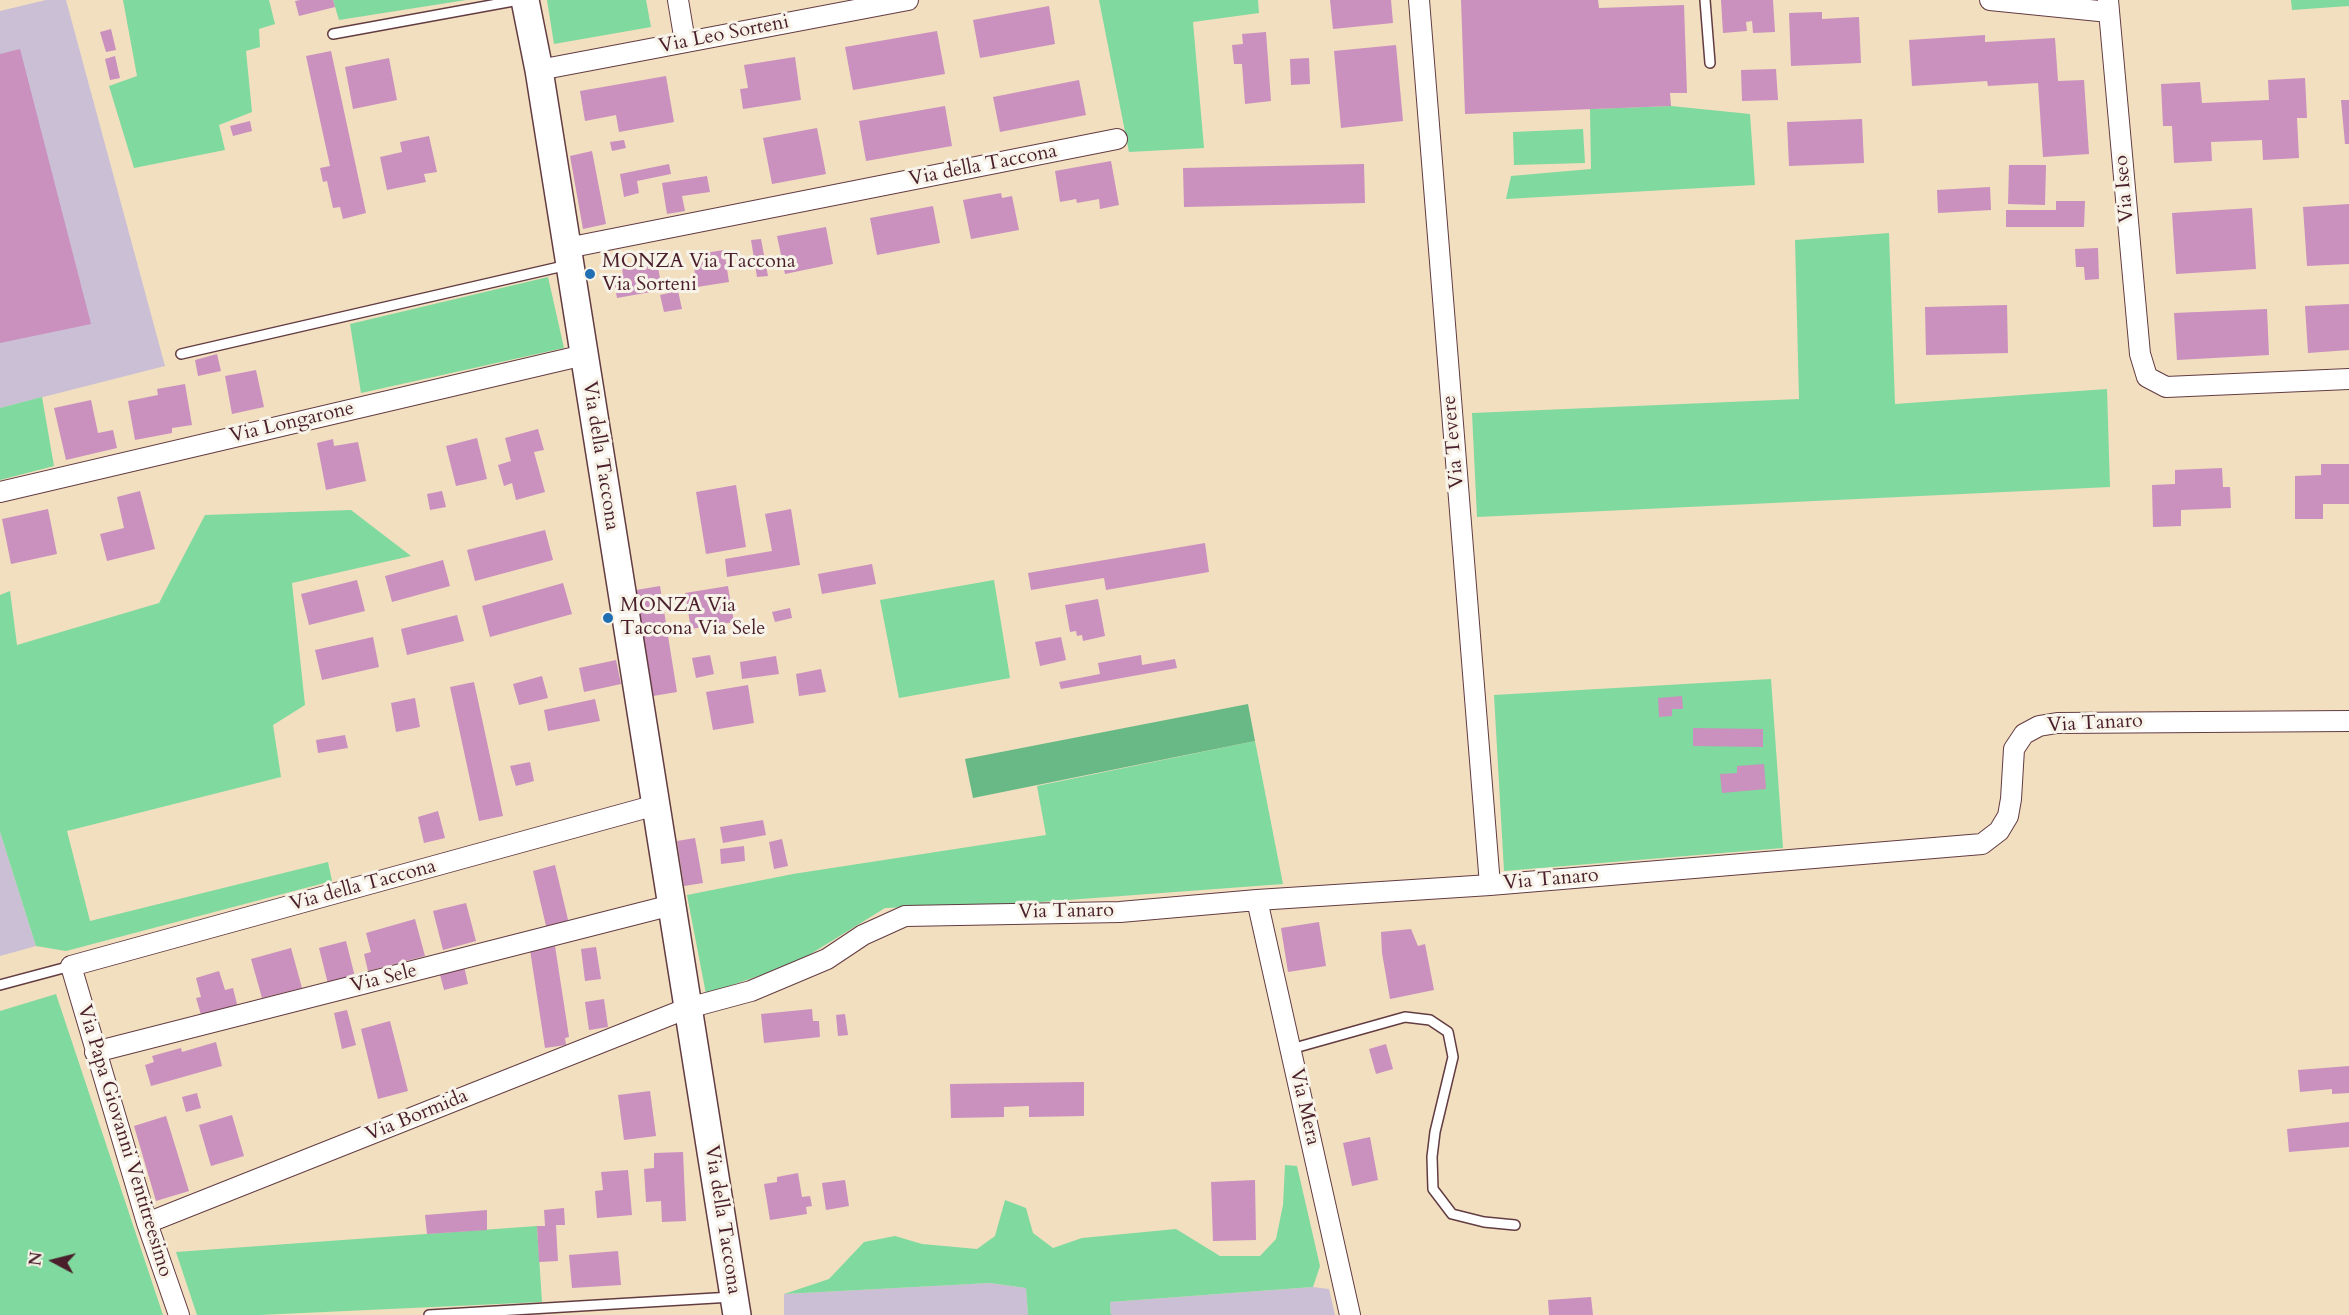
<!DOCTYPE html>
<style>
body{margin:0}
#map{position:relative;width:2349px;height:1315px;overflow:hidden;background:#f1dfc0;font-family:Cardo,serif}
canvas{display:block}
.north{position:absolute;left:24px;top:1231px;width:60px;height:60px;-webkit-text-stroke:4px #f7f3e8;paint-order:stroke;rotate:277deg;font-size:16px;font-weight:700;line-height:24px;text-align:center;color:#4a1f2b}
.north::after{content:'';display:block;margin:auto;width:21px;height:27px;background:#4a1f2b;clip-path:polygon(50% 0,100% 100%,50% 72%,0 100%)}
</style>
<div id="map">
<canvas width="2349" height="1315"></canvas>
<div class="north">N</div>
</div>
<script>
const ctx = document.querySelector('canvas').getContext('2d');
ctx.lineJoin = 'round';
function fillPath(path, color) { ctx.fillStyle = color; ctx.fill(path, 'evenodd'); }
const poly = rows => new Path2D(rows.map(r => 'M' + r).join(''));
function trace(path, color, width, dash) { ctx.strokeStyle = color; ctx.lineWidth = width; ctx.lineCap = dash ? 'butt' : 'round'; ctx.setLineDash(dash || []); ctx.stroke(path); }
function write(font, color, halo, rows, align = 'center') {
  ctx.font = font + ' Cardo,serif'; ctx.lineWidth = 6; ctx.setLineDash([]); ctx.textBaseline = 'middle'; ctx.strokeStyle = halo; ctx.fillStyle = color; for (const [text, x, y, turn = 0] of rows) {
    ctx.save(); ctx.translate(x, y); ctx.rotate((+turn || 0) * Math.PI / 180); ctx.textAlign = isNaN(turn) ? turn : align; if (halo) ctx.strokeText(text, 0, 0); ctx.fillText(text, 0, 0); ctx.restore();
  }
}
fillPath(poly([
 [46,0,66,0,165,366,0,408,0,11],
 [0,832,36,946,0,956],
 [990,1283,1026,1288,1028,1315,784,1315,784,1294],
 [1313,1287,1329,1289,1335,1315,1111,1315,1110,1302]
]), '#cbbfd5');
fillPath(poly([
 [123,0,269,0,275,24,259,29,260,47,246,51,252,112,219,125,225,150,134,168,109,86,137,76],
 [333,0,466,0,339,20],
 [547,0,646,0,651,27,554,44],
 [1099,0,1258,0,1259,13,1193,22,1204,148,1129,152],
 [2291,0,2349,0,2349,6,2292,10],
 [1671,106,1750,114,1755,185,1506,199,1511,176,1591,169,1590,109],
 [1583,129,1585,163,1514,165,1513,132],
 [1889,233,1895,404,2107,389,2110,487,1477,517,1472,413,1799,399,1795,240],
 [548,277,564,348,361,393,350,324],
 [42,397,54,466,0,480,0,408],
 [351,510,411,556,292,583,305,705,273,725,281,777,67,831,90,921,328,862,332,881,66,951,36,946,0,832,0,595,10,591,17,645,159,603,205,515],
 [994,580,1010,678,899,698,880,600],
 [1771,679,1783,848,1504,871,1494,695],
 [1255,741,1283,884,1027,903,885,908,796,963,706,994,687,895,793,874,1046,835,1037,786],
 [56,994,163,1315,0,1315,0,1011],
 [1285,1165,1297,1166,1320,1266,1313,1287,1110,1302,1111,1315,1028,1315,1026,1288,990,1283,784,1294,829,1279,864,1242,895,1236,922,1244,977,1249,995,1236,1005,1200,1026,1208,1033,1233,1053,1248,1082,1238,1176,1229,1220,1256,1260,1256,1276,1239,1283,1205],
 [537,1226,542,1302,259,1315,197,1315,176,1252]
]), '#80d99e');
fillPath(poly([
 [1248,704,1255,741,973,798,965,759]
]), '#68b985');
fillPath(poly([
 [300,0,333,0,335,7,299,16,295,1],
 [1330,0,1391,0,1393,23,1333,29],
 [1461,0,1598,0,1599,8,1684,5,1687,93,1670,93,1671,106,1465,114],
 [1721,0,1773,0,1775,32,1753,33,1752,21,1746,22,1747,31,1723,33],
 [1049,6,1055,44,980,58,973,20],
 [1822,12,1822,19,1859,17,1861,63,1791,66,1789,13],
 [111,29,116,50,106,52,100,32],
 [937,31,945,74,853,90,845,47],
 [1266,32,1271,101,1245,104,1242,64,1234,64,1232,45,1243,44,1242,34],
 [1985,35,1985,42,2055,38,2058,81,2084,80,2089,154,2043,157,2038,83,1988,86,1987,81,1912,86,1909,40],
 [1396,45,1403,121,1341,128,1334,51],
 [20,49,91,324,0,343,0,54],
 [331,51,366,213,343,219,340,207,333,208,327,181,323,182,320,168,330,166,306,56],
 [115,56,120,78,110,80,105,59],
 [795,57,801,100,743,109,740,89,748,88,744,65],
 [389,58,397,100,353,109,345,67],
 [1309,58,1310,84,1291,85,1290,59],
 [1776,69,1778,100,1742,101,1741,70],
 [666,76,674,122,619,132,616,115,585,121,580,91],
 [2305,78,2307,118,2297,118,2299,158,2263,160,2262,140,2211,142,2212,161,2174,163,2172,126,2163,126,2161,84,2200,82,2202,103,2269,100,2268,80],
 [1079,80,1086,115,1000,132,993,97],
 [2341,100,2349,100,2349,144,2345,144],
 [945,106,952,146,866,161,859,121],
 [1862,119,1864,163,1789,166,1787,122],
 [250,121,252,131,233,136,230,126],
 [817,128,826,174,772,184,763,138],
 [429,136,437,172,424,174,426,182,387,190,380,157,402,152,400,142],
 [624,140,626,148,612,151,610,142],
 [592,151,606,224,583,229,570,156],
 [1111,161,1119,205,1100,209,1099,199,1077,203,1076,199,1060,202,1055,171],
 [669,164,671,174,637,181,639,193,624,197,620,174],
 [1364,164,1365,203,1184,207,1183,168],
 [2009,165,2046,165,2045,205,2008,204],
 [707,176,710,192,682,196,685,211,667,214,662,183],
 [1990,187,1991,210,1938,213,1937,190],
 [1001,193,1002,198,1012,196,1019,230,971,239,963,200],
 [2056,201,2085,201,2084,227,2006,227,2006,210,2056,210],
 [2349,204,2349,264,2307,266,2303,207],
 [933,206,940,243,877,255,870,218],
 [2252,208,2256,269,2176,274,2172,213],
 [826,227,833,264,785,274,777,236],
 [761,239,768,276,757,277,751,240],
 [2098,248,2099,279,2085,280,2084,267,2076,267,2075,249],
 [724,250,729,282,697,287,692,255],
 [647,263,648,269,658,267,662,290,617,298,613,277,623,276,622,267],
 [678,291,682,309,664,312,660,295],
 [2349,304,2349,350,2308,353,2305,306],
 [2007,305,2008,353,1926,355,1925,307],
 [2267,309,2269,355,2177,360,2174,313],
 [217,354,221,371,198,376,195,360],
 [256,370,264,407,232,414,225,376],
 [185,384,192,425,172,428,172,433,135,440,128,401,158,395,157,389],
 [91,400,98,433,113,430,117,448,66,460,54,408],
 [538,429,544,450,534,452,545,492,516,500,512,483,504,486,498,465,511,461,505,438],
 [477,438,487,479,456,486,446,446],
 [333,439,334,446,358,442,366,481,326,490,317,443],
 [2321,464,2349,464,2349,504,2323,504,2323,519,2295,519,2295,476,2321,475],
 [2222,468,2223,487,2230,487,2231,508,2181,510,2181,526,2153,527,2152,485,2175,484,2175,470],
 [736,485,746,547,706,554,696,492],
 [140,491,155,549,107,561,100,534,124,528,117,497],
 [442,491,446,507,430,510,427,494],
 [48,509,57,554,11,564,2,519],
 [791,509,800,565,727,577,725,559,772,551,765,514],
 [545,530,553,560,475,581,467,550],
 [1205,543,1209,572,1106,590,1104,578,1031,590,1028,573],
 [443,560,450,586,392,602,385,576],
 [872,564,876,584,822,594,818,574],
 [357,580,365,611,309,625,301,594],
 [563,583,572,614,490,637,482,606],
 [660,586,677,692,653,696,636,590],
 [728,586,734,622,691,629,685,593],
 [1098,599,1105,636,1083,641,1082,635,1077,636,1076,631,1070,632,1065,605],
 [790,608,792,618,775,622,772,612],
 [457,615,464,641,407,655,401,629],
 [373,637,379,667,322,680,315,650],
 [1061,637,1066,660,1040,666,1035,642],
 [710,655,714,674,696,678,692,658],
 [1141,655,1142,665,1175,659,1177,668,1061,689,1059,682,1100,674,1098,663],
 [776,656,779,674,742,679,740,662],
 [616,660,621,684,584,692,579,668],
 [821,669,826,692,799,696,796,674],
 [542,676,548,698,519,705,513,684],
 [474,682,503,816,479,821,450,687],
 [748,685,754,723,713,730,706,692],
 [1682,696,1683,709,1672,709,1672,716,1659,717,1658,698],
 [415,698,420,727,396,732,391,703],
 [595,699,600,721,548,731,544,710],
 [1693,728,1763,729,1763,747,1693,746],
 [345,735,348,748,318,753,316,740],
 [530,762,534,781,516,786,510,766],
 [1764,764,1766,789,1722,793,1720,774,1737,773,1737,766],
 [438,811,445,838,424,843,418,817],
 [763,820,766,835,723,843,720,827],
 [695,838,703,883,684,886,677,841],
 [782,839,788,866,774,869,769,842],
 [744,846,745,861,721,864,720,849],
 [555,865,569,924,547,930,533,871],
 [466,903,476,941,443,950,433,911],
 [415,919,425,956,368,971,364,954,371,952,366,933],
 [1319,922,1326,966,1288,972,1281,928],
 [1411,929,1418,946,1425,944,1434,990,1390,999,1382,953,1381,932],
 [346,941,355,977,328,984,319,948],
 [555,946,569,1037,565,1038,566,1045,545,1048,530,950],
 [596,947,601,979,585,981,581,949],
 [291,948,302,988,262,998,251,959],
 [464,966,468,984,444,990,439,971],
 [219,971,225,990,233,988,238,1008,202,1018,196,998,201,997,196,978],
 [604,999,608,1027,589,1030,585,1002],
 [812,1009,813,1021,819,1021,820,1037,764,1043,761,1014],
 [347,1010,356,1045,342,1049,334,1013],
 [845,1014,848,1035,838,1036,836,1015],
 [390,1021,408,1091,378,1099,361,1029],
 [216,1042,222,1066,151,1086,145,1065,154,1062,152,1056,181,1048,182,1052],
 [1386,1044,1393,1069,1376,1074,1369,1049],
 [2349,1066,2349,1093,2332,1094,2332,1089,2300,1092,2298,1070],
 [1084,1082,1084,1116,1029,1117,1029,1106,1004,1107,1004,1117,951,1118,950,1084],
 [650,1091,656,1136,624,1140,618,1095],
 [197,1093,201,1108,186,1112,182,1097],
 [232,1115,244,1156,211,1166,199,1125],
 [166,1116,189,1191,156,1201,134,1126],
 [2349,1122,2349,1147,2289,1152,2287,1129],
 [1370,1137,1378,1180,1352,1186,1343,1143],
 [683,1152,686,1221,662,1222,661,1201,646,1202,644,1169,654,1168,654,1153],
 [628,1170,632,1215,597,1218,595,1191,603,1190,601,1172],
 [798,1173,802,1197,810,1196,812,1206,806,1207,807,1214,770,1220,764,1184,777,1182,777,1177],
 [845,1180,849,1206,826,1210,822,1183],
 [1255,1180,1256,1240,1213,1241,1211,1182],
 [564,1208,565,1225,556,1225,558,1261,539,1262,537,1226,545,1226,544,1210],
 [487,1210,487,1230,427,1234,425,1215],
 [618,1251,621,1285,572,1288,569,1255],
 [1591,1297,1593,1315,1549,1315,1548,1300]
]), '#ca90be');
const lane = poly([
 [1705,0,1710,63],
 [333,34,519,0],
 [181,354,568,265],
 [0,985,71,966],
 [1291,1049,1405,1017,1430,1020,1448,1032,1453,1057,1435,1132,1432,1157,1433,1189,1452,1214,1484,1222,1515,1225],
 [429,1315,732,1297]
]);
const street = poly([
 [678,0,685,42],
 [1419,0,1490,885],
 [1990,0,2109,12],
 [2108,0,2140,354,2147,377,2166,387,2349,379],
 [539,70,908,0],
 [567,248,1117,139],
 [0,492,584,355],
 [1257,900,1350,1315],
 [95,1052,672,905],
 [147,1223,688,1008,751,991,827,959,863,935,905,916,1120,912,1257,900,1490,885,1982,844,1999,831,2008,816,2011,799,2014,749,2024,734,2039,726,2057,723,2349,721],
 [179,1315,147,1223,71,966,656,805]
]);
const secondary = poly([
 [525,0,539,70,737,1315]
]);
trace(lane, '#633c41', 12);
trace(street, '#633c41', 22);
trace(secondary, '#633c41', 30);
trace(lane, '#fff', 9);
trace(street, '#fff', 20);
trace(secondary, '#fff', 27);
for (const [x, y, r, color] of [
 [590,274,6,"#1f6fb2"],
 [608,618,6,"#1f6fb2"]
]) { const dot = new Path2D(); dot.arc(x, y, r, 0, 2 * Math.PI); ctx.fillStyle = color; ctx.fill(dot); trace(dot, '#f7f3e8', 2); }
write('20px', '#4a1f2b', '#f7f3e8', [
 ["Via Leo Sorteni",724,35,-11],
 ["Via della Taccona",983,166,-11],
 ["Via Iseo",2125,189,-95],
 ["Via Longarone",292,423,-13],
 ["Via Tevere",1454,442,-95],
 ["Via della Taccona",600,456,81],
 ["Via Tanaro",2095,724,-3],
 ["Via Tanaro",1551,880,-5],
 ["Via della Taccona",363,886,-15],
 ["Via Tanaro",1066,912,-1],
 ["Via Sele",384,979,-14],
 ["Via Mera",1304,1107,77],
 ["Via Bormida",417,1116,-22],
 ["Via Papa Giovanni Ventitreesimo",124,1141,73],
 ["Via della Taccona",722,1220,81]
]);
write('20px', '#4a1f2b', '#f7f3e8', [
 ["MONZA Via Taccona",602,262],
 ["Via Sorteni",602,285],
 ["MONZA Via",620,606],
 ["Taccona Via Sele",620,629]
], 'left');
</script>
